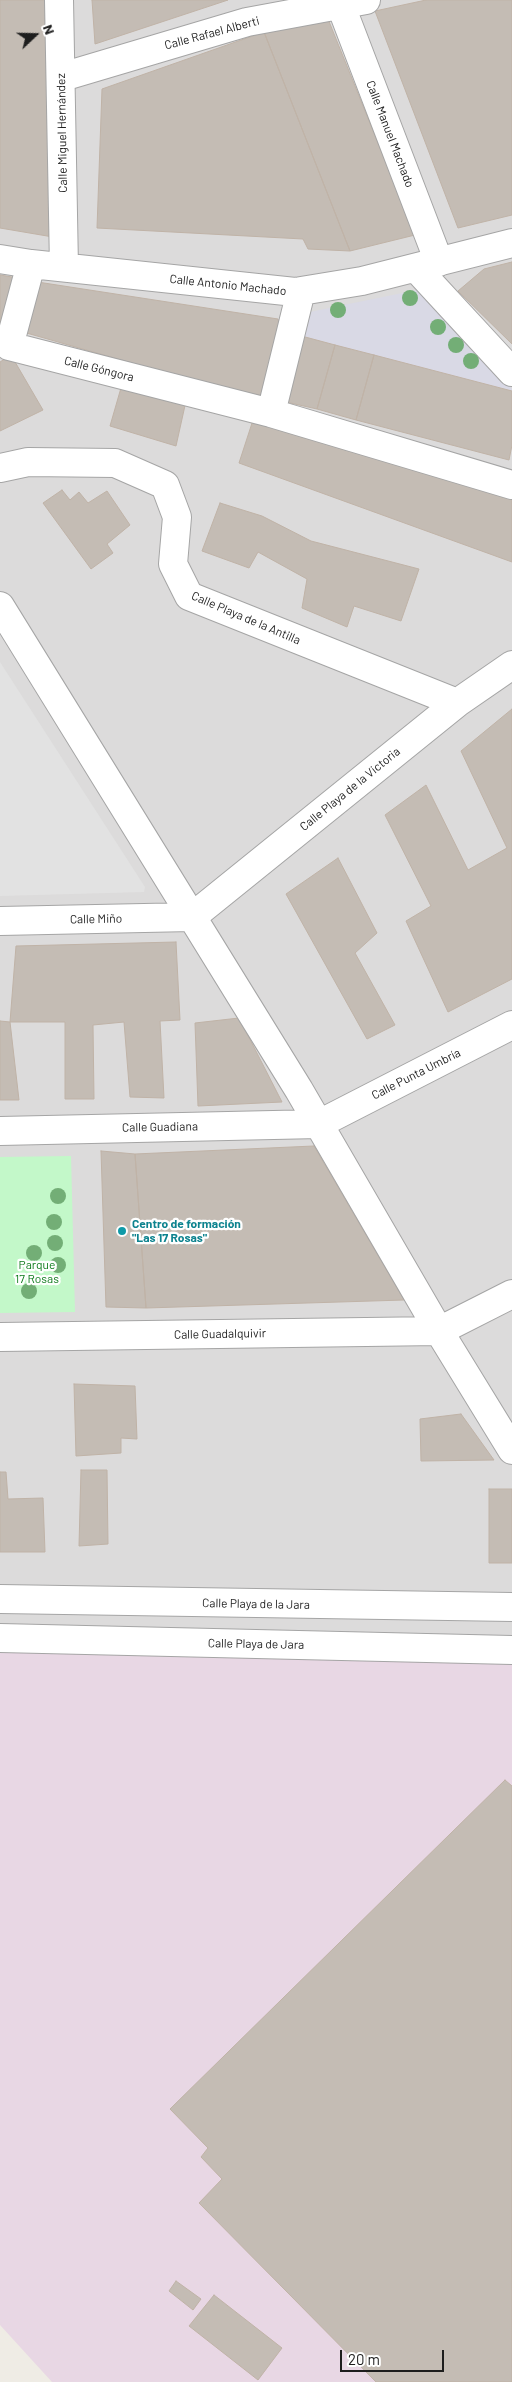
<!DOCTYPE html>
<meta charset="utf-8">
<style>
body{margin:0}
#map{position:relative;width:512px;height:2382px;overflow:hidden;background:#efece5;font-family:Barlow,sans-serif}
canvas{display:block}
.north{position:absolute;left:10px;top:10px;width:50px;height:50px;-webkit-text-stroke:4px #fff;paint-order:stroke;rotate:69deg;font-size:14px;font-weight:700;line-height:20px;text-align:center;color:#1e1e1e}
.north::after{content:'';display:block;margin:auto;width:18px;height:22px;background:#1e1e1e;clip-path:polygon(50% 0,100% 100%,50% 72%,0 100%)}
.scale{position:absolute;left:340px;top:2350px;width:104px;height:22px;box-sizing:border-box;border:2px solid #1e1e1e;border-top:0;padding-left:6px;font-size:15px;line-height:18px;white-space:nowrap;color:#1e1e1e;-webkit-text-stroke:4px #fff;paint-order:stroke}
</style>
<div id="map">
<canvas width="512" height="2382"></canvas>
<div class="north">N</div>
<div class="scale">20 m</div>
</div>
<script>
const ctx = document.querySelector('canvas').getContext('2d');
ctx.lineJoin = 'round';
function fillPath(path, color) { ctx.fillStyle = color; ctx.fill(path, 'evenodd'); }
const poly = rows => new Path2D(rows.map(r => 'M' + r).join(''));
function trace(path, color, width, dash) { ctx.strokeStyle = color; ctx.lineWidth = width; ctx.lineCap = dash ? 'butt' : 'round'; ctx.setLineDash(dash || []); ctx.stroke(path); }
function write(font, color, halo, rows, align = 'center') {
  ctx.font = font + ' Barlow,sans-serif'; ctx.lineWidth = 4.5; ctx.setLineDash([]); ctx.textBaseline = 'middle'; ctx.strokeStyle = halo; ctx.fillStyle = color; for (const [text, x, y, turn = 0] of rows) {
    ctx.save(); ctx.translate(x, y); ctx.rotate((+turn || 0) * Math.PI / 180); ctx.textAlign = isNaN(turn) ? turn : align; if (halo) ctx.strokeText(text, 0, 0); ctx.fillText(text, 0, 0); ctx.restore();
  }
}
fillPath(poly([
 [0,0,512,0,512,2103,0,1970]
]), '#dcdbdb');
fillPath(poly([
 [0,1651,512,1661,512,2382,52,2382,0,2325]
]), '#e8d7e4');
fillPath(poly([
 [71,1156,75,1312,0,1313,0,1157]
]), '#c3f8c9');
fillPath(poly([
 [0,662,145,887,144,892,0,896]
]), '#e2e2e2');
fillPath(poly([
 [422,289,512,389,512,391,294,334,295,315]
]), '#d9d9e5');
const building = poly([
 [0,0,49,0,53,237,0,228,0,0],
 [92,0,228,0,95,44,92,0],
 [426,0,512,0,512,215,458,228,375,11,426,0],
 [328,19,415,235,350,251,264,32,328,19],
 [264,32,350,251,308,249,303,239,97,228,102,89,264,32],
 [512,262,512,344,458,291,484,269,512,262],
 [0,275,24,279,0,339,0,275],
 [31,281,278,319,279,325,272,403,16,330,31,281],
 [294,334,335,345,317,409,277,400,294,334],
 [335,345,374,355,356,420,317,409,335,345],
 [11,355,43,410,0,431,0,362,11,355],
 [374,355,512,391,512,445,509,460,356,420,374,355],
 [123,381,186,401,176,446,110,426,123,381],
 [255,414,512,490,512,562,239,463,255,414],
 [62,490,70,500,79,492,88,503,107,491,130,525,107,544,113,553,91,569,43,503,62,490],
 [220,503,262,516,311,541,419,569,401,621,354,606,347,627,302,608,307,579,258,552,249,568,202,551,220,503],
 [512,709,512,979,448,1012,406,921,431,906,385,815,426,785,468,870,507,848,461,751,512,709],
 [338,858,377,933,355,953,395,1025,367,1039,286,894,338,858],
 [176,942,180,1020,160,1021,164,1098,130,1097,124,1022,93,1025,94,1099,65,1099,65,1022,10,1022,16,946,176,942],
 [239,1018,282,1102,198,1106,195,1023,239,1018],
 [0,1021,10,1022,19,1100,0,1100,0,1021],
 [314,1146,404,1300,146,1308,135,1154,314,1146],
 [101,1151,135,1154,146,1308,106,1307,101,1151],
 [74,1384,135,1386,137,1439,121,1438,121,1453,76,1456,74,1384],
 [461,1414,494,1460,421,1461,420,1419,461,1414],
 [81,1470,107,1470,108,1544,79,1546,81,1470],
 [0,1472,6,1472,8,1499,43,1498,45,1552,0,1552,0,1472],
 [489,1489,512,1489,512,1563,489,1563,489,1489],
 [505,1780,512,1786,512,2382,376,2382,199,2203,222,2179,201,2157,208,2148,170,2109,505,1780],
 [176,2281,201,2299,193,2310,169,2291,176,2281],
 [214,2295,282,2348,258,2380,189,2326,214,2295]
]);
fillPath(building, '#c4bcb4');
trace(building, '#c0b3a7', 1);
const minor = poly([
 [59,0,64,267],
 [341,6,439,262],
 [62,77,247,22,366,0],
 [0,259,31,264,295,292,362,281,512,243],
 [31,264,9,346,271,413,512,485],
 [416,268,512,372],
 [271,413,301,291],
 [0,468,28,462,115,463,165,485,177,517,173,564,189,596,457,703],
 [0,606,299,1090,439,1331,512,1450],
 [192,917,457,703,512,665],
 [0,921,192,917],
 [0,1131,319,1124,512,1025],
 [0,1337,439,1331,512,1294],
 [0,1599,512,1607],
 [0,1638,512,1650]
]);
trace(minor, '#a5a5a5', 30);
trace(minor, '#fff', 28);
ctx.fillStyle = '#73ae76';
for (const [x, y] of [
 [410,298],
 [338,310],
 [438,327],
 [456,345],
 [471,361],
 [58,1196],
 [54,1222],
 [55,1243],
 [34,1253],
 [58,1265],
 [29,1291]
]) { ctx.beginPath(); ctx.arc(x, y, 8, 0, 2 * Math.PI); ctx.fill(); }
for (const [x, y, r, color] of [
 [122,1231,5,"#0f9aa8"]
]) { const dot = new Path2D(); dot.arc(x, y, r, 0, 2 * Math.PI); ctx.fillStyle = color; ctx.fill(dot); trace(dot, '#fff', 2); }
write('12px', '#1e1e1e', '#fff', [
 ["Calle Rafael Alberti",212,33,-15],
 ["Calle Miguel Hernández",62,133,-91],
 ["Calle Manuel Machado",390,134,69],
 ["Calle Antonio Machado",228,285,6],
 ["Calle Góngora",99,369,14],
 ["Calle Playa de la Antilla",246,618,23],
 ["Calle Playa de la Victoria",350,789,-39],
 ["Calle Miño",96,919,-1],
 ["Calle Punta Umbría",416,1074,-27],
 ["Calle Guadiana",160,1127,-1],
 ["Calle Guadalquivir",220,1334,-1],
 ["Calle Playa de la Jara",256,1604,1],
 ["Calle Playa de Jara",256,1644,1]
]);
write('bold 12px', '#0d838f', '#fff', [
 ["Centro de formación",132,1224],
 ["\"Las 17 Rosas\"",132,1238]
], 'left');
write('12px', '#0e7b1b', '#fff', [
 ["Parque",37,1265],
 ["17 Rosas",37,1279]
]);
</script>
